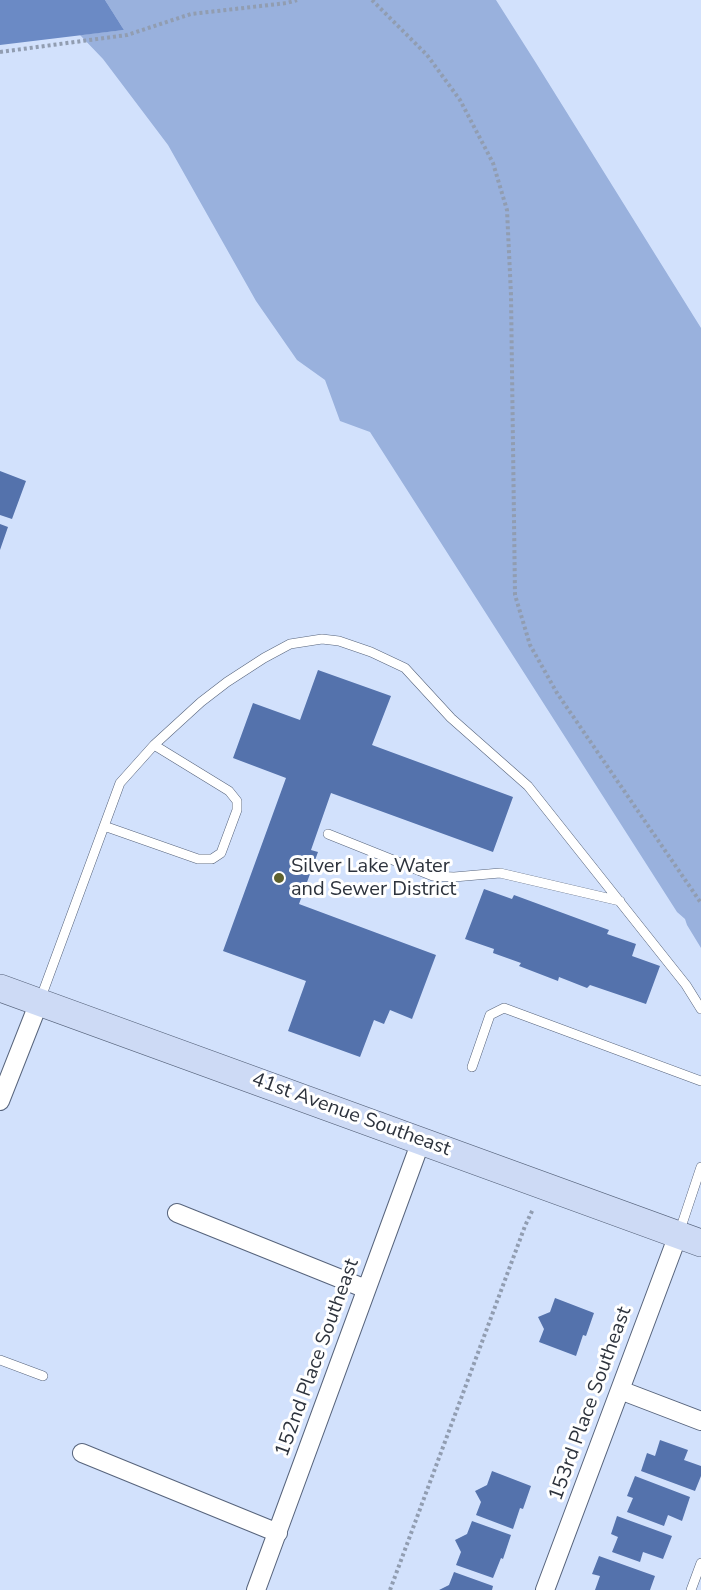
<!DOCTYPE html>
<style>
body{margin:0}
canvas{display:block;background:#d2e1fc}
</style>
<canvas width="701" height="1590"></canvas>
<script>
const ctx = document.querySelector('canvas').getContext('2d');
ctx.lineJoin = 'round';
function fillPath(path, color) { ctx.fillStyle = color; ctx.fill(path, 'evenodd'); }
const poly = rows => new Path2D(rows.map(r => 'M' + r).join(''));
function trace(path, color, width, dash) { ctx.strokeStyle = color; ctx.lineWidth = width; ctx.lineCap = dash ? 'butt' : 'round'; ctx.setLineDash(dash || []); ctx.stroke(path); }
function write(font, color, halo, rows, align = 'center') {
  ctx.font = font + ' "Nunito Sans",sans-serif'; ctx.lineWidth = 6; ctx.setLineDash([]); ctx.textBaseline = 'middle'; ctx.strokeStyle = halo; ctx.fillStyle = color; for (const [text, x, y, turn = 0] of rows) {
    ctx.save(); ctx.translate(x, y); ctx.rotate((+turn || 0) * Math.PI / 180); ctx.textAlign = isNaN(turn) ? turn : align; if (halo) ctx.strokeText(text, 0, 0); ctx.fillText(text, 0, 0); ctx.restore();
  }
}
fillPath(poly([
 [105,0,496,0,536,63,701,328,701,948,687,925,685,919,677,912,370,432,340,421,325,380,297,360,256,301,168,145,103,59,80,35,124,30]
]), '#99b1dd');
fillPath(poly([
 [0,0,105,0,124,30,0,45]
]), '#6b8ac5');
fillPath(poly([
 [0,471,26,481,12,519,0,515],
 [0,524,8,527,0,550],
 [318,670,391,696,372,745,513,797,493,852,331,793,311,850,318,852,299,904,436,955,412,1019,390,1010,384,1024,374,1020,360,1057,288,1031,306,981,223,951,286,778,233,758,253,703,300,720],
 [484,889,512,899,514,895,609,930,607,934,636,944,632,956,660,966,646,1004,590,985,587,988,559,977,558,981,519,966,521,963,493,953,494,949,465,939],
 [555,1298,594,1313,586,1336,583,1335,576,1356,539,1342,544,1329,538,1317,550,1312],
 [660,1440,688,1450,684,1460,701,1466,701,1476,695,1491,641,1471,647,1453,655,1456],
 [492,1471,531,1486,523,1509,520,1508,513,1529,476,1515,481,1502,475,1491,487,1485],
 [635,1476,690,1497,682,1521,668,1515,664,1526,627,1512,633,1498,627,1496],
 [617,1516,672,1536,663,1559,643,1552,640,1562,612,1552,618,1537,611,1534],
 [472,1521,511,1535,503,1559,501,1558,493,1578,456,1565,461,1552,455,1540,467,1534],
 [599,1556,655,1576,650,1590,595,1590,600,1576,592,1574],
 [454,1572,493,1586,492,1590,439,1590,449,1585]
]), '#5472ac');
const lane = poly([
 [104,826,198,859,212,859,221,853,237,810,237,801,229,791,154,745],
 [328,834,433,876,454,877,500,873,620,901],
 [40,1000,120,783,154,745,201,702,227,682,264,658,290,644,322,639,339,641,371,652,405,668,451,718,528,786,686,985,701,1009],
 [472,1067,490,1015,504,1008,701,1081],
 [679,1233,701,1167],
 [0,1360,43,1376],
 [691,1590,701,1563]
]);
const street = poly([
 [0,1101,39,1002],
 [177,1213,366,1289],
 [620,1390,701,1421],
 [82,1453,278,1533],
 [256,1590,421,1141],
 [545,1590,678,1235]
]);
const secondary = poly([
 [0,988,701,1243]
]);
trace(lane, '#57647c', 10);
trace(street, '#57647c', 20);
trace(secondary, '#57647c', 28);
trace(poly([
 [372,0,427,55,460,100,493,163,507,210,511,295,515,595,530,645,557,693,701,903],
 [0,52,127,35,191,14,287,3,297,0],
 [390,1590,525,1226,533,1209]
]), '#919db1', 4, [3, 3]);
trace(lane, '#fff', 9);
trace(street, '#fff', 18);
trace(secondary, '#cddaf5', 27);
for (const [x, y, r, color] of [
 [279,878,6,"#5e612f"]
]) { const dot = new Path2D(); dot.arc(x, y, r, 0, 2 * Math.PI); ctx.fillStyle = color; ctx.fill(dot); trace(dot, '#fff', 2); }
write('20px', '#2d333d', '#fff', [
 ["Silver Lake Water",291,867],
 ["and Sewer District",291,890]
], 'left');
write('20px', '#2d333d', '#fff', [
 ["41st Avenue Southeast",351,1115,20],
 ["152nd Place Southeast",318,1358,-70],
 ["153rd Place Southeast",591,1404,-70]
]);
</script>
